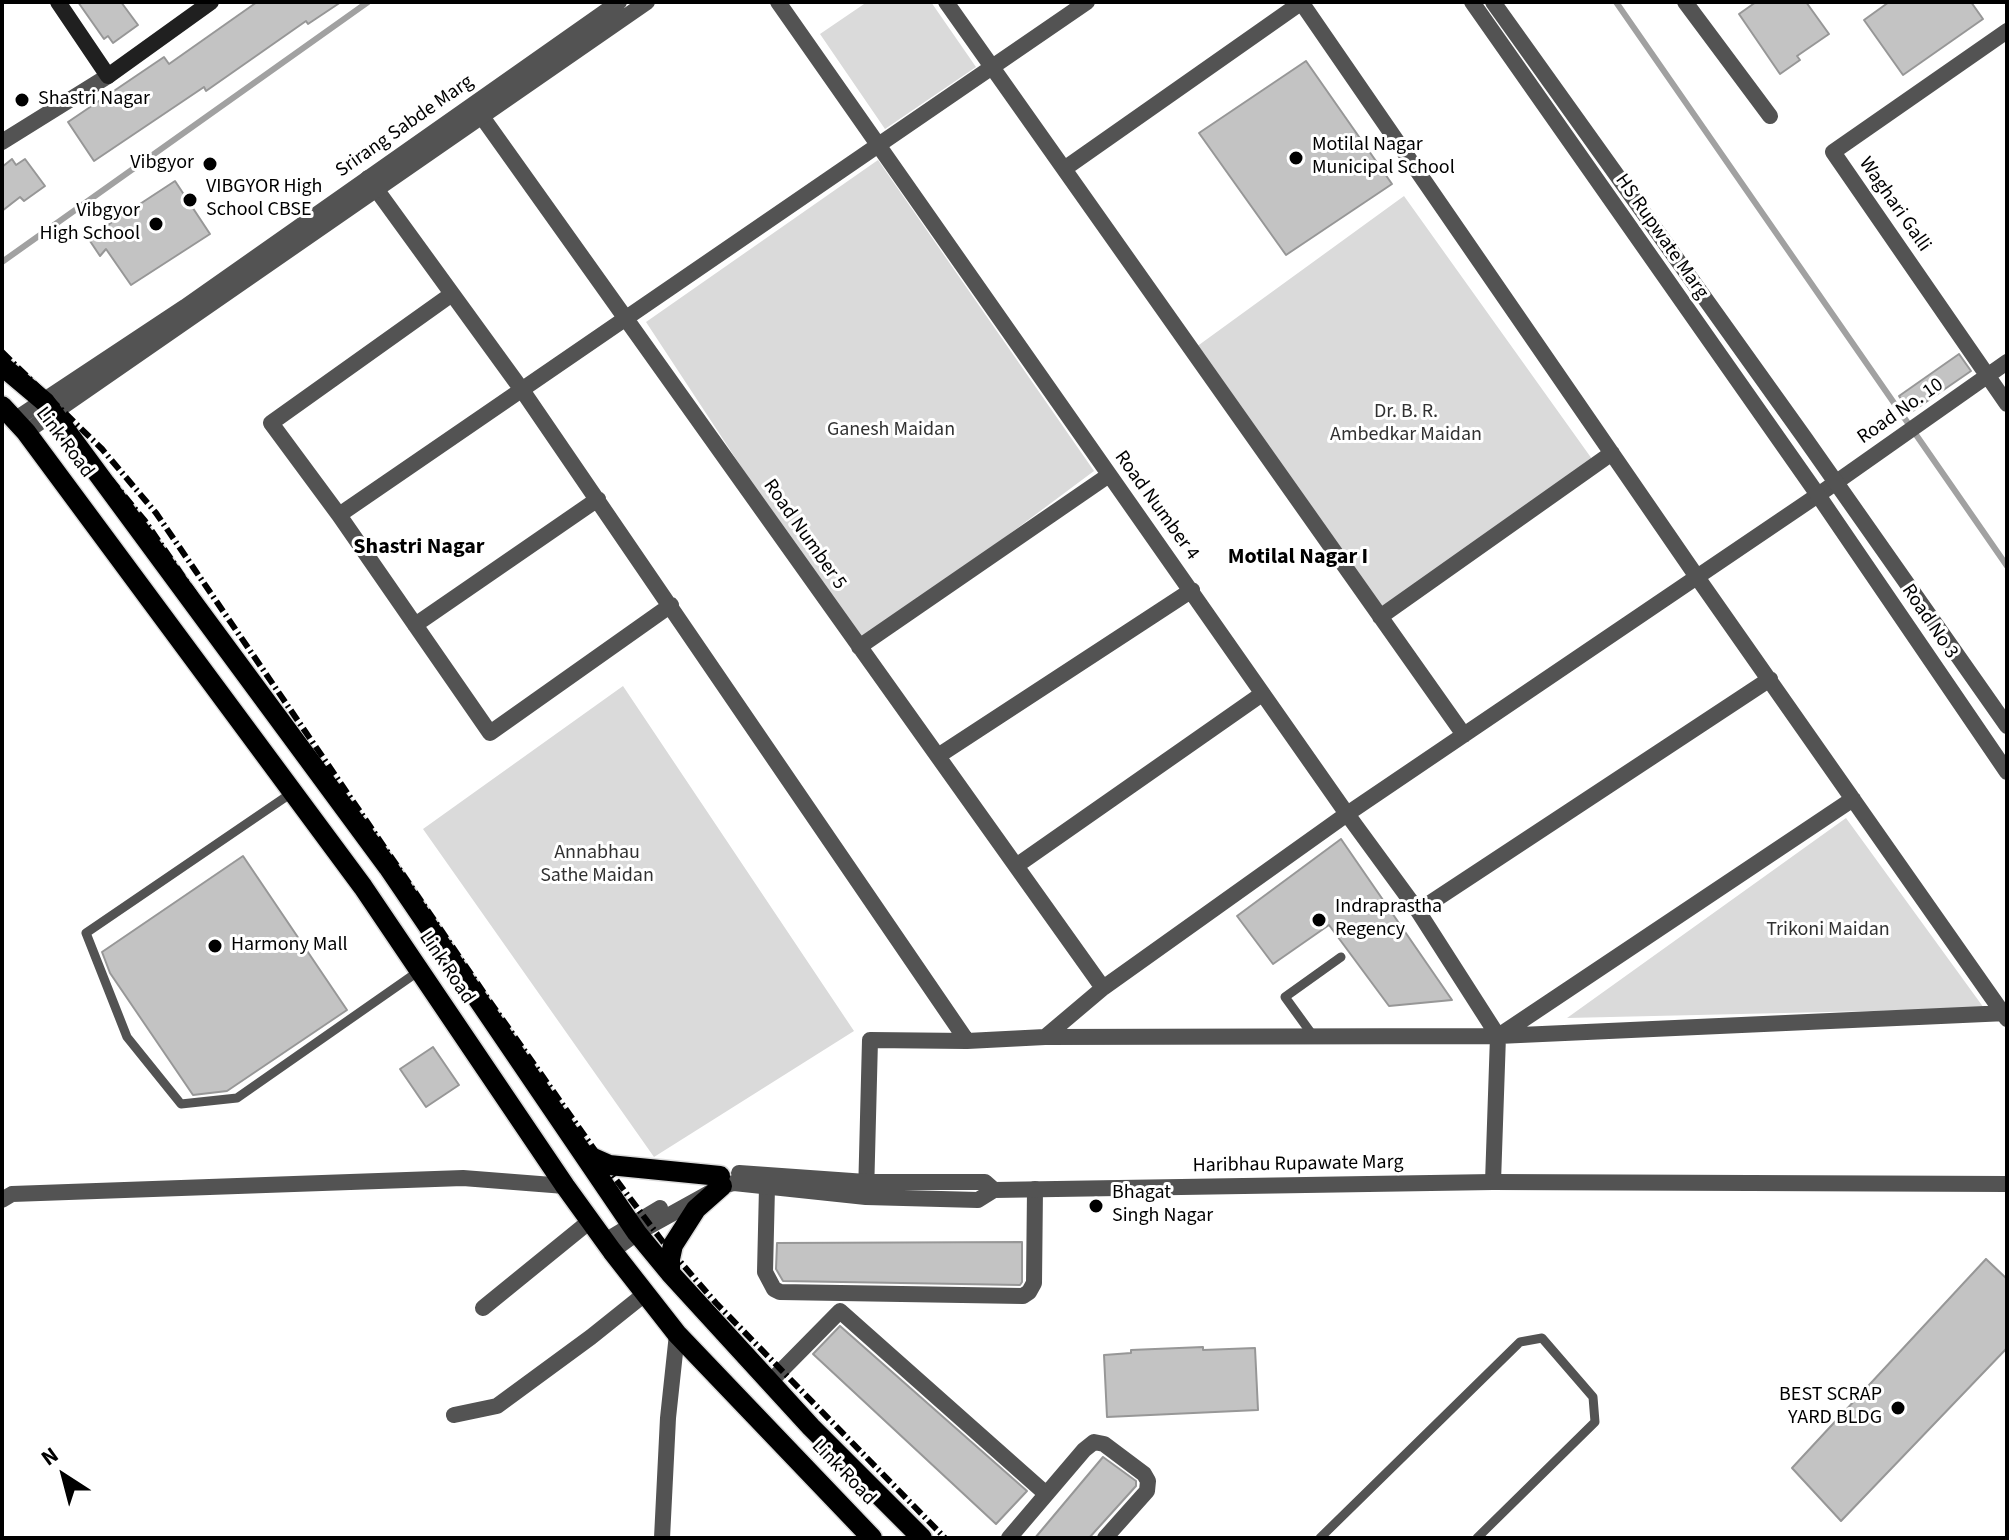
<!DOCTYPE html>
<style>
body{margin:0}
#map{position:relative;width:2009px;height:1540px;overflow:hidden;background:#fff;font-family:"Source Sans 3",sans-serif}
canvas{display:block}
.frame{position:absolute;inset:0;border:4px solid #000;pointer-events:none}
.north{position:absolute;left:24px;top:1436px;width:80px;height:80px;-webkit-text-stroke:6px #fff;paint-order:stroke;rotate:324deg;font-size:22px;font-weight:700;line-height:32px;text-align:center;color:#000}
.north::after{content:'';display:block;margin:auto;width:28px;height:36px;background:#000;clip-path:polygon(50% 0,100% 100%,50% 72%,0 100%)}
</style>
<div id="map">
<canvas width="2009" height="1540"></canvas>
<div class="frame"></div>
<div class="north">N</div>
</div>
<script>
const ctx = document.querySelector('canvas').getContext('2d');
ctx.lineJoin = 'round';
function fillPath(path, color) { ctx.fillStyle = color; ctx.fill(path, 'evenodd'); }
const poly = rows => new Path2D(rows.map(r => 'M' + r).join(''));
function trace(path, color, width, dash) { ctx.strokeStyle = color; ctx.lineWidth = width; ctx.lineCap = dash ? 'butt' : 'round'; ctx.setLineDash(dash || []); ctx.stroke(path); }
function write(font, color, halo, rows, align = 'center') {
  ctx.font = font + ' "Source Sans 3",sans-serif'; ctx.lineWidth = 6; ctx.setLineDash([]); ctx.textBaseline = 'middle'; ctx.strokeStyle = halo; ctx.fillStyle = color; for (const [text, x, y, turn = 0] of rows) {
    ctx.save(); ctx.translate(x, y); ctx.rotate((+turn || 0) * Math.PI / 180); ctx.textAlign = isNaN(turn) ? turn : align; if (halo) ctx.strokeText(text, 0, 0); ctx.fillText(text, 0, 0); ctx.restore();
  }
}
fillPath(poly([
 [867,2,931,2,976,67,885,129,820,34],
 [878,160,1094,471,859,646,646,322],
 [1404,196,1592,459,1377,612,1192,350],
 [623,686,854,1031,654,1157,423,829],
 [1846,818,1989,1015,1957,1009,1567,1018]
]), '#dadada');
trace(poly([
 [1616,2,2007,566],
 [2,262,368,2]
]), '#a1a1a1', 6);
const building = poly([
 [78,2,121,2,138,25,113,43,108,36,104,39,78,2],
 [257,2,341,2,308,24,306,21,206,91,204,87,94,161,68,122,164,57,169,64,257,2],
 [1756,2,1806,2,1829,34,1797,56,1800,60,1780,74,1739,14,1756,2],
 [1889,2,1971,2,1983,19,1903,75,1864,20,1889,2],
 [1306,61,1392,184,1286,255,1199,133,1306,61],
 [12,159,16,165,25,159,45,186,24,201,20,197,2,211,2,167,12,159],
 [175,181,210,234,131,285,106,249,100,256,88,238,175,181],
 [1959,354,1971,371,1910,413,1899,396,1959,354],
 [1341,839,1452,1000,1389,1006,1329,925,1273,964,1237,916,1341,839],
 [243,856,347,1010,227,1091,193,1095,110,973,102,952,243,856],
 [433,1047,459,1085,426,1107,400,1069,433,1047],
 [1022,1242,1022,1282,1020,1285,783,1281,776,1269,777,1243,1022,1242],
 [1986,1259,2007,1279,2007,1348,1841,1521,1792,1468,1986,1259],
 [840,1326,1027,1491,996,1524,813,1354,840,1326],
 [1203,1347,1203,1350,1255,1348,1258,1410,1107,1417,1104,1355,1131,1353,1131,1350,1203,1347],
 [1103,1457,1136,1481,1136,1486,1089,1538,1035,1538,1103,1457]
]);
fillPath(building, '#c3c3c3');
trace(building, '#979797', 2);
const primary = poly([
 [2,366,45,402,388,867,637,1233,670,1273,811,1427,922,1538],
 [2,406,26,432,363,887,565,1186,612,1251,677,1334,872,1538],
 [584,1154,609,1165,720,1176],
 [670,1273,670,1259,673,1245,696,1209,722,1186]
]);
trace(primary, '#dbdbdb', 23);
trace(poly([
 [293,792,86,933,127,1037,181,1104,237,1098,419,971],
 [1314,1037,1285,997,1341,957],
 [1320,1538,1520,1342,1542,1338,1593,1397,1595,1422,1477,1538]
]), '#535353', 9);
trace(poly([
 [778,2,1347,814,1418,911,1498,1036],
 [946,2,1464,735],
 [1301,2,1697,577,2007,1019],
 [1685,2,1770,116],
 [2007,31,1833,152,2007,404],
 [475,107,1103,988],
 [2,142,108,76],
 [1064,169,1302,2],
 [368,178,522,390,967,1041],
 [452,294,271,423,339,515,490,733,671,605],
 [339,515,1087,2],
 [1380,617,1612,453],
 [415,625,598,499],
 [859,647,1109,475],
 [938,756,1192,590],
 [1016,866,1262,694],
 [1418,911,1770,679],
 [1500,1035,1853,799],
 [1045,1037,1103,988,1347,814,1818,495,2007,362],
 [1493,1182,1498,1036],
 [767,1187,765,1272,774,1289,780,1292,1023,1296,1029,1292,1034,1283,1035,1189],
 [866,1195,870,1040,967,1041,1045,1037,1498,1036,2007,1013],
 [2,1200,12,1194,463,1178,565,1186],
 [483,1308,590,1221],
 [770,1382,840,1311,1045,1493],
 [454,1415,497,1406,591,1337,646,1293],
 [662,1538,668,1418,677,1334],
 [1009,1538,1084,1450,1094,1442,1104,1444,1144,1474,1148,1481,1147,1491,1105,1538]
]), '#535353', 16);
trace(poly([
 [1472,2,1818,495,2007,772],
 [1493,2,1804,437,2007,726],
 [16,419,185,307,619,2],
 [26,432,647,2],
 [739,1173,866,1182,985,1182,994,1190],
 [605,1241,660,1208],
 [612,1251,637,1233,722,1186,734,1183,866,1197,978,1200,994,1190,1493,1182,2007,1184]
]), '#535353', 16);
trace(poly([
 [58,2,108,76,211,2]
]), '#202020', 16);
trace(primary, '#000', 20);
trace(poly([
 [2,352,102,449,156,513,488,999,608,1169,663,1242,716,1303,945,1538],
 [2,370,93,458,145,521,477,1006,598,1177,653,1250,706,1312,927,1538]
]), '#000', 6, [12, 4, 2, 4]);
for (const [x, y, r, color] of [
 [22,100,8,"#000"],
 [1296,158,8,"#000"],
 [210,164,8,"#000"],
 [190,200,8,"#000"],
 [156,224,8,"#000"],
 [1319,920,8,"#000"],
 [215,946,8,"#000"],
 [1096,1206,8,"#000"],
 [1898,1408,8,"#000"]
]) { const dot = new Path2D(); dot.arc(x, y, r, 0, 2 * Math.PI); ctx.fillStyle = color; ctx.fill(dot); trace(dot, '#fff', 3); }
write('20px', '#000', '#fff', [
 ["Shastri Nagar",38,100],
 ["Motilal Nagar",1312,146],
 ["Municipal School",1312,169],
 ["Vibgyor",194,164,"right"],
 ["VIBGYOR High",206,188],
 ["School CBSE",206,211],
 ["Vibgyor",140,212,"right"],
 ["High School",140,235,"right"],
 ["Indraprastha",1335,908],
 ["Regency",1335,931],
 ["Harmony Mall",231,946],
 ["Bhagat",1112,1194],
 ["Singh Nagar",1112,1217],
 ["BEST SCRAP",1882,1396,"right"],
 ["YARD BLDG",1882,1419,"right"]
], 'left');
write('20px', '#000', '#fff', [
 ["Srirang Sabde Marg",405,127,-35],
 ["Waghari Galli",1894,205,55],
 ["HS Rupwate Marg",1661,237,55],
 ["Road No. 10",1901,412,-35],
 ["Link Road",64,443,53],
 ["Road Number 4",1156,506,54],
 ["Road Number 5",804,535,55],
 ["Road No 3",1929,622,56],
 ["Link Road",446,968,56],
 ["Haribhau Rupawate Marg",1298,1165,-1],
 ["Link Road",843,1473,46]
]);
write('20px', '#313131', '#fff', [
 ["Dr. B. R.",1406,413],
 ["Ambedkar Maidan",1406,436],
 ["Ganesh Maidan",891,431],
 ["Annabhau",597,854],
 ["Sathe Maidan",597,877],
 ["Trikoni Maidan",1828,931]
]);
write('bold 22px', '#000', '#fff', [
 ["Shastri Nagar",419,548],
 ["Motilal Nagar I",1298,558]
]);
</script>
